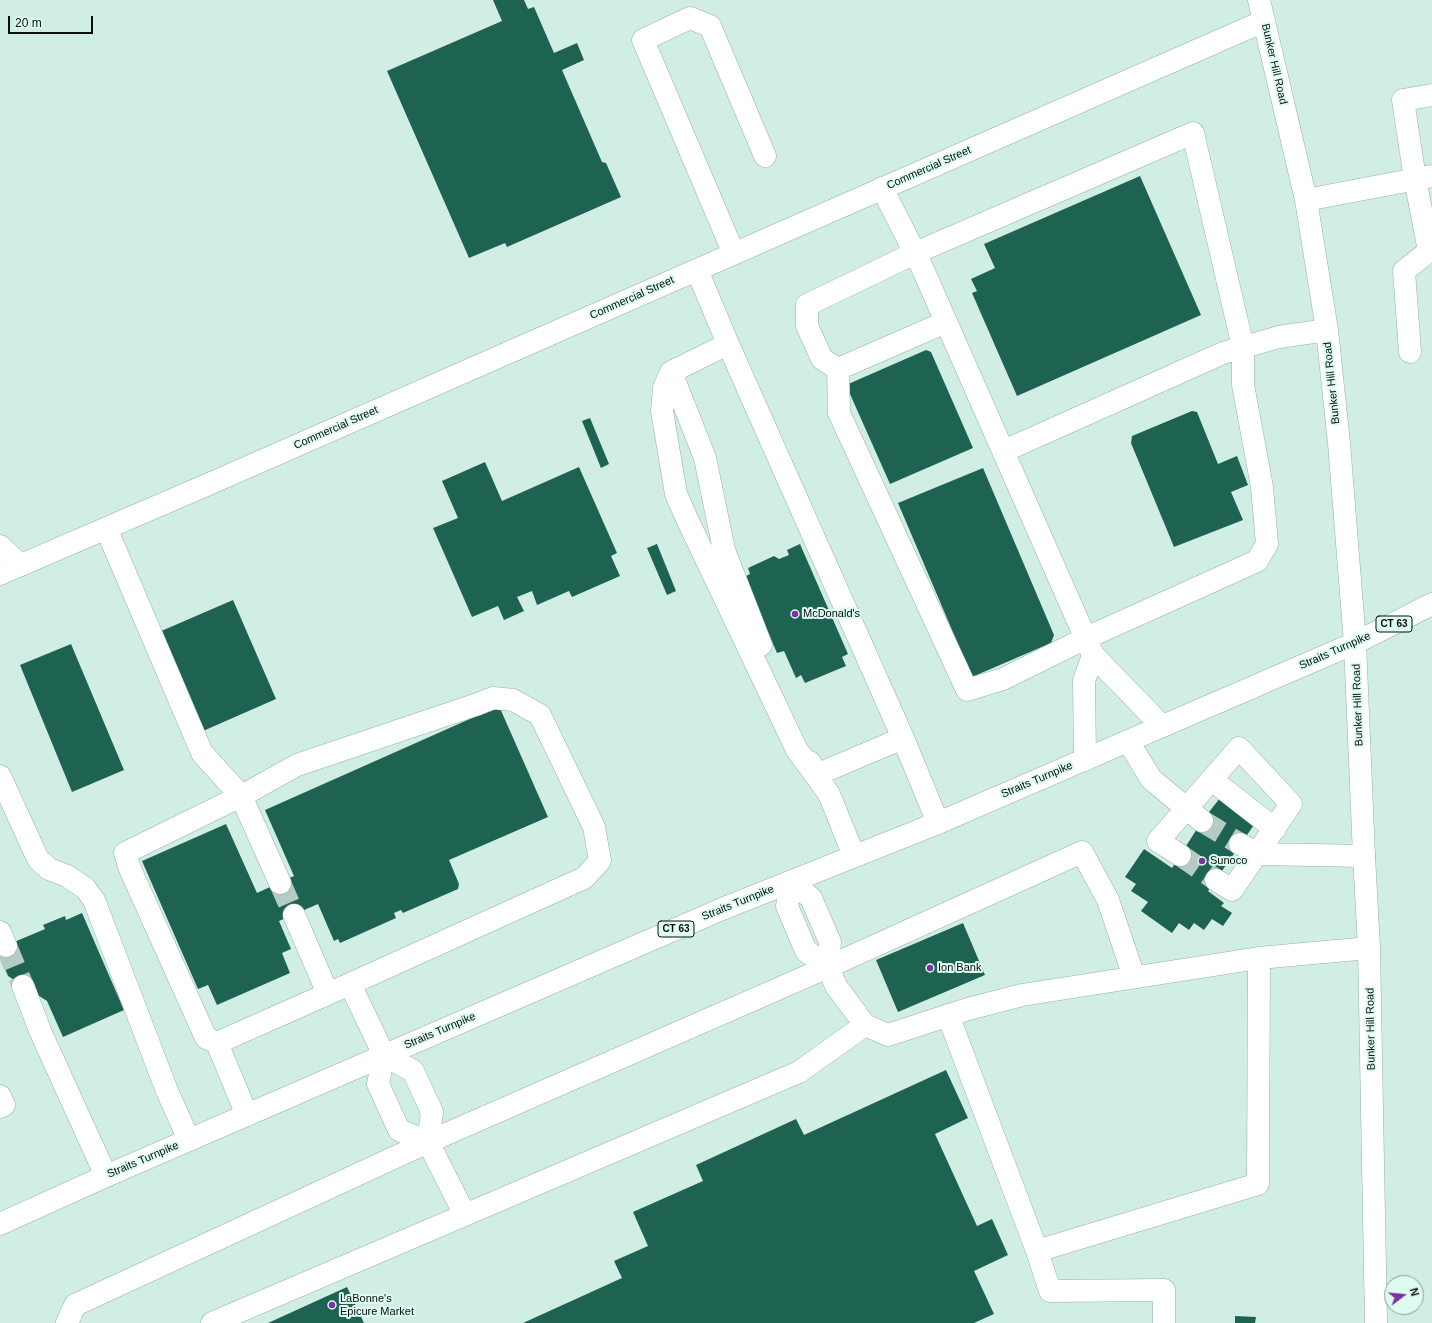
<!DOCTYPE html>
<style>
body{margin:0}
#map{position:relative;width:1432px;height:1323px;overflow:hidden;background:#d1eee4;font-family:Helvetica,sans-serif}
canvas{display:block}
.north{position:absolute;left:1384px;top:1275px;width:40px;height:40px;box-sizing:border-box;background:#defbf2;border:1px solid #889d96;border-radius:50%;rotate:74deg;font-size:11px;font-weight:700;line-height:16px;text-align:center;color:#07100d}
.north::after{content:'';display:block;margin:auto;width:14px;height:18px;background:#7c32a5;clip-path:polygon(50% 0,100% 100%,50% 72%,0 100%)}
.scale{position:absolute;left:8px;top:16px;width:85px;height:18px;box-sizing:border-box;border:2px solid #07100d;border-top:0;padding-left:5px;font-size:12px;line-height:14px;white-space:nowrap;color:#07100d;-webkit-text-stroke:3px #defbf2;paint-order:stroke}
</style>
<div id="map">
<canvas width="1432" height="1323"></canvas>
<div class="north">N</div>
<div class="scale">20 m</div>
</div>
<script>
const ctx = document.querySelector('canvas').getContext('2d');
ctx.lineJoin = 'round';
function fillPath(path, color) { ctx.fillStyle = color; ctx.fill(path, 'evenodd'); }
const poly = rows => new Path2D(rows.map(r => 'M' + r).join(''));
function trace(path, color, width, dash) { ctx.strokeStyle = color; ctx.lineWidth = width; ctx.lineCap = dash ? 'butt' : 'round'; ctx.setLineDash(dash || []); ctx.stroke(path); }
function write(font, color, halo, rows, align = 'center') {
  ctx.font = font + ' Helvetica,sans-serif'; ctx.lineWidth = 4; ctx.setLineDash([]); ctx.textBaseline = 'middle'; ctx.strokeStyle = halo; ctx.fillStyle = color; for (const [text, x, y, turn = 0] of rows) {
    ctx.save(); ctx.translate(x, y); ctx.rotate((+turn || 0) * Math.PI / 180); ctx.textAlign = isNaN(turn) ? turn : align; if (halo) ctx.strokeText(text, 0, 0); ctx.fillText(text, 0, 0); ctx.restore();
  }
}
fillPath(poly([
 [493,0,524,0,528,9,534,7,554,53,577,43,584,60,562,70,602,162,606,163,621,197,507,247,505,243,469,258,387,71,502,21],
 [1140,176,1201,315,1017,396,972,293,977,291,971,279,995,268,984,244],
 [926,350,931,352,973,448,890,484,846,385],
 [1192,411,1197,412,1218,464,1237,456,1248,485,1231,492,1243,520,1174,547,1131,443,1132,436],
 [590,418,609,464,601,468,582,421],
 [485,462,502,501,579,467,617,553,611,556,620,576,572,597,569,591,537,605,532,591,517,597,524,611,504,620,498,606,472,617,433,528,458,518,442,481],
 [983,468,1054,635,1051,643,972,677,898,503],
 [657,544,676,591,667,595,647,548],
 [800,544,848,654,842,657,846,666,805,683,801,675,796,678,784,651,777,653,744,577,750,574,748,568,774,556,779,559,789,555,787,550],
 [233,600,276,699,203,731,159,632],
 [71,644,124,770,72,792,20,665],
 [499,706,548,817,449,860,459,884,458,889,403,913,401,910,394,913,396,918,340,943,338,939,334,941,318,904,279,921,291,949,282,953,290,973,217,1005,208,985,198,989,142,861,226,824,257,893,294,876,265,810],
 [1220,798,1256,822,1208,891,1224,903,1221,906,1232,913,1223,926,1212,919,1204,930,1194,923,1189,930,1179,923,1172,933,1141,911,1148,902,1131,891,1136,884,1125,877,1144,849,1172,868,1202,821],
 [82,913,124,1010,63,1037,47,1001,8,976,0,957,0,948,45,929,43,925,65,916,66,920],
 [963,923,985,975,898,1012,876,960],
 [946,1070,968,1118,935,1134,977,1226,992,1219,1008,1255,974,1271,994,1314,974,1323,523,1323,622,1278,614,1261,648,1246,633,1212,703,1181,696,1165,796,1119,804,1135],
 [347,1287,364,1323,268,1323],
 [1235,1316,1256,1317,1255,1323,1235,1323]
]), '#1e6251');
trace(poly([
 [1202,821,1240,844],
 [1180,855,1216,880],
 [280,883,294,915],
 [6,946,23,986]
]), '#b3cdc4', 22, [22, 11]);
const minor = poly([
 [1259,0,1306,200,1327,330,1339,443,1355,643],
 [1432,95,1403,100,1415,179,1429,251,1432,251],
 [882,188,921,265,1093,655],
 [1306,200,1432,176],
 [734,254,643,40,690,18,710,26,765,156],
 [697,270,728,344,903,738,938,823],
 [728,344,671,372,664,388,662,411,676,494,687,519,797,750,829,794,854,856],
 [1410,352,1404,271,1429,251],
 [838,369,822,359,807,326,807,305,915,253,1193,133,1243,347,1243,385,1262,487,1267,544,1257,561,1086,638,1003,679,967,690,839,413,838,369,946,322],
 [671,372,705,458,724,550,761,645],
 [1004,451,1223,353,1279,337,1327,330],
 [106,528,202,753,241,796,280,883],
 [0,546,20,565],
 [0,574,209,484,1264,21],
 [1128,741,1151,779,1202,821],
 [1085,760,1084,681,1093,655,1162,726],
 [810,762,816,775,903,738],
 [0,776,38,859,49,869,67,876,85,888,94,900,167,1091,189,1140],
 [1212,780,1275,829],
 [1240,844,1258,854,1364,856],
 [1180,855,1158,841,1239,748,1291,804,1232,890,1216,880],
 [791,882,811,898,830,942,828,967,836,986,865,1025,888,1035,968,1009,1022,995,1259,958,1369,948],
 [791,882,787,906,806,951,828,967],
 [294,915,328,994],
 [0,932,6,946],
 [23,986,41,1033,106,1176],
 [948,1015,1037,1251,1258,1184,1259,958],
 [217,1043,206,1038,130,869,125,853,245,794,297,765,478,704,493,698,513,700,540,715,594,827,600,861,584,878,350,984,384,1055,413,1071,432,1112,428,1142,465,1215],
 [384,1055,378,1084,399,1130,428,1142],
 [0,1096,4,1105,0,1107],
 [247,1115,217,1043,350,984],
 [1037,1251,1050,1291,1164,1290,1164,1323],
 [67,1323,75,1305,428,1142,828,967,1082,852,1108,900,1134,977],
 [212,1323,799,1072,865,1025]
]);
const major = poly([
 [1355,643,1364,856,1369,948,1376,1323],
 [0,1224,106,1176,722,909,938,823,1355,643,1432,604]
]);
trace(minor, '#95b0a7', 23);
trace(major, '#95b0a7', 23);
trace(minor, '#fff', 22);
trace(major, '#fff', 22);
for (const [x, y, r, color] of [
 [795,614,4,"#7c32a5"],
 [1202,861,4,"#7c32a5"],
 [930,968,4,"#7c32a5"],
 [332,1305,4,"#7c32a5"]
]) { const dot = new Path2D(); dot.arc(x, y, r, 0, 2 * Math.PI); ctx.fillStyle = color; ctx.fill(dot); trace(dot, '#defbf2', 1.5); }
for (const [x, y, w] of [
 [1394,624,36],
 [676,929,36]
]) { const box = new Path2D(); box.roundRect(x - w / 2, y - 8, w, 16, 3); ctx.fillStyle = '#defbf2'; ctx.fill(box); trace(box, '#07100d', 1); }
write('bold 10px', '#07100d', null, [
 ["CT 63",1394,624],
 ["CT 63",676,929]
]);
write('11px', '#07100d', '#defbf2', [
 ["Bunker Hill Road",1274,64,77],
 ["Commercial Street",929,168,-24],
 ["Commercial Street",632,298,-24],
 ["Bunker Hill Road",1332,383,-96],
 ["Commercial Street",336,428,-24],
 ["Straits Turnpike",1335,651,-24],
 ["Bunker Hill Road",1358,705,-92],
 ["Straits Turnpike",1037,780,-23],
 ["Straits Turnpike",738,903,-22],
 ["Bunker Hill Road",1371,1029,-91],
 ["Straits Turnpike",440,1031,-23],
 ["Straits Turnpike",143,1160,-23]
]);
write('11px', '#07100d', '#defbf2', [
 ["McDonald's",803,614],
 ["Sunoco",1210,861],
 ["Ion Bank",938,968],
 ["LaBonne's",340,1299],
 ["Epicure Market",340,1312]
], 'left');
</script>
